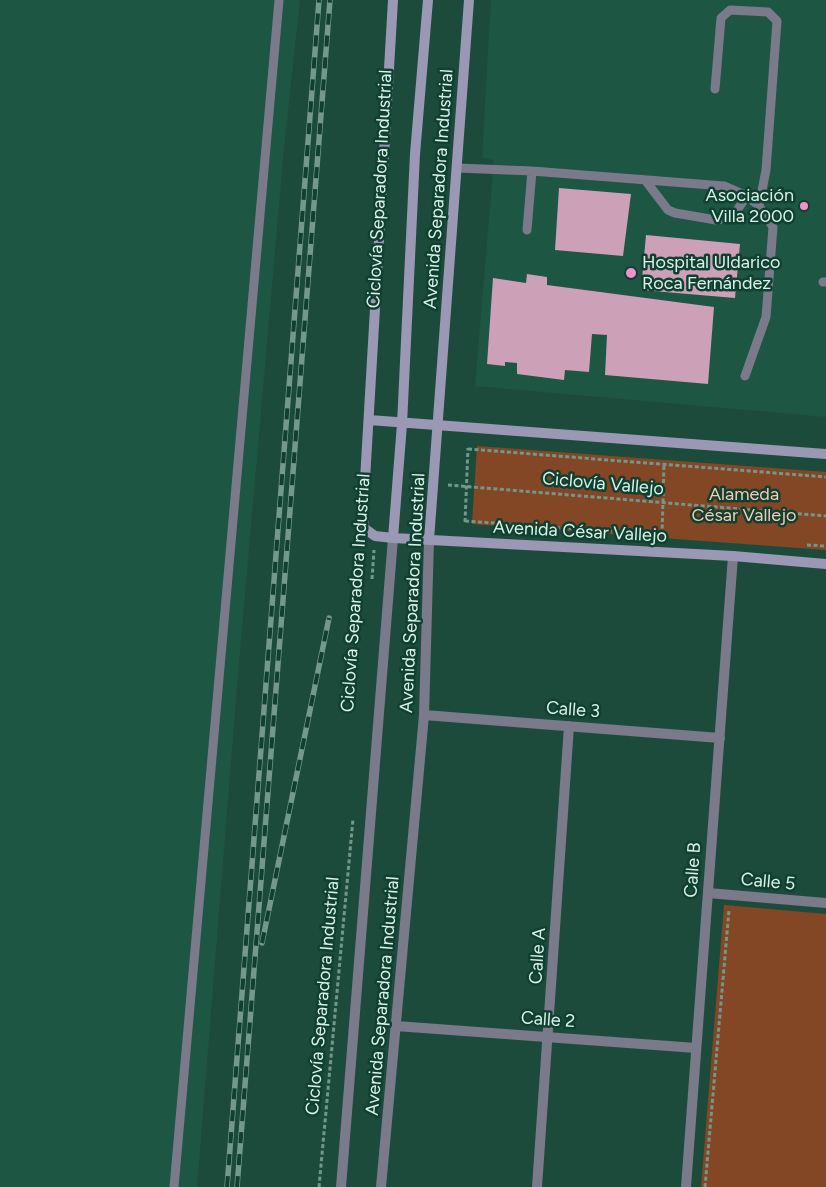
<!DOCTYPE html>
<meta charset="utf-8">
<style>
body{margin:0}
canvas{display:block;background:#1d4b3b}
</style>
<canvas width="826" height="1187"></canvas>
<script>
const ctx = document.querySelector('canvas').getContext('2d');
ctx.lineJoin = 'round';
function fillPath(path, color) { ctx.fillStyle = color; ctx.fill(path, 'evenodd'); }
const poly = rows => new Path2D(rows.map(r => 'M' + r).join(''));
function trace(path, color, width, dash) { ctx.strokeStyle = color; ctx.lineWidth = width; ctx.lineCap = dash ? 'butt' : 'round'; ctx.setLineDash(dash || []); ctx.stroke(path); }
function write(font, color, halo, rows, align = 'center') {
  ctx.font = font + ' Figtree,sans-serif'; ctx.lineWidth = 5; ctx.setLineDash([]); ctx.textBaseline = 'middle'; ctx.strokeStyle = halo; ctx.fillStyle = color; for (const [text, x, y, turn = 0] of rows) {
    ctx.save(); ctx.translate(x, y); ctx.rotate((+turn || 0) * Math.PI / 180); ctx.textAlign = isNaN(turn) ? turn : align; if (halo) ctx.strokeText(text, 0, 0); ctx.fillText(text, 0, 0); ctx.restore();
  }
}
fillPath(poly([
 [0,0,300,0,284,148,238,674,197,1187,0,1187],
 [491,0,826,0,826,417,475,386,494,160,482,158]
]), '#1d5643');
fillPath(poly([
 [477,446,826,472,826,550,472,524],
 [724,905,826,914,826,1187,701,1187]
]), '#844726');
fillPath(poly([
 [559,188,631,194,623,256,555,250],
 [646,235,740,244,735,298,641,290],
 [527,274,547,277,547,285,714,307,708,384,605,375,607,335,592,334,589,372,565,370,564,380,517,374,517,363,505,362,505,366,487,364,493,278,526,283]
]), '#cca0b6');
trace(poly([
 [468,449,826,477],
 [448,485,826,516],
 [465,521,651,534],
 [465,522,468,448],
 [662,535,664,464],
 [807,545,826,546],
 [372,579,374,550],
 [319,1187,353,819],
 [705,1187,729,910]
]), '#73978a', 3, [4, 2.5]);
trace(poly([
 [715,89,721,18,730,10,768,12,777,21,766,170,759,206],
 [457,168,532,171,724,186,747,196,759,206,773,227,766,317,745,376],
 [645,180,668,210,675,213,716,220,727,218,735,213,747,196],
 [527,230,532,171],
 [823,282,826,282],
 [174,1187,279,0]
]), '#7a7a8b', 9);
trace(poly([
 [424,715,720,738],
 [708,893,826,903],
 [396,1026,696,1048],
 [341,1187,393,538],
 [381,1187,424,715,429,540],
 [537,1187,569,726],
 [686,1187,733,556]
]), '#7a7a8b', 10);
trace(poly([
 [393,0,363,514,364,528,375,536,393,538,733,556,826,564],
 [369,420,826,454],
 [393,538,402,424,415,154,428,0],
 [429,540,469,0]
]), '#9a98b4', 10);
const rail = poly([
 [262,943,329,618],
 [227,1187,319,0],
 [237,1187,330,0]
]);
trace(rail, '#74988b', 5.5);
trace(rail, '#104031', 4, [11]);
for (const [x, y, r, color] of [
 [804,206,5,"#f98fc9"],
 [631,273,6,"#f98fc9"]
]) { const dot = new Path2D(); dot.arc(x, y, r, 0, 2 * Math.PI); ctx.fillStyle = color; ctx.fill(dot); trace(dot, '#104031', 2); }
write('18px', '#d9f1e7', '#104031', [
 ["Ciclovía Separadora Industrial",380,189,-87],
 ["Avenida Separadora Industrial",439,189,-86],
 ["Ciclovía Vallejo",603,484,5],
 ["Avenida César Vallejo",580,532,3],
 ["Ciclovía Separadora Industrial",356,593,-86],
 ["Avenida Separadora Industrial",413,593,-87],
 ["Calle 3",573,710,4],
 ["Calle B",693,870,-86],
 ["Calle 5",768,882,5],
 ["Calle A",538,956,-86],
 ["Ciclovía Separadora Industrial",323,996,-85],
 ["Avenida Separadora Industrial",383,996,-85],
 ["Calle 2",548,1020,4]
]);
write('18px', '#d9f1e7', '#104031', [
 ["Asociación",794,196],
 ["Villa 2000",794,217],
 ["Hospital Uldarico",642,263,"left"],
 ["Roca Fernández",642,284,"left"]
], 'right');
write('18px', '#f6c9b4', '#104031', [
 ["Alameda",744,495],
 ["César Vallejo",744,516]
]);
</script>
